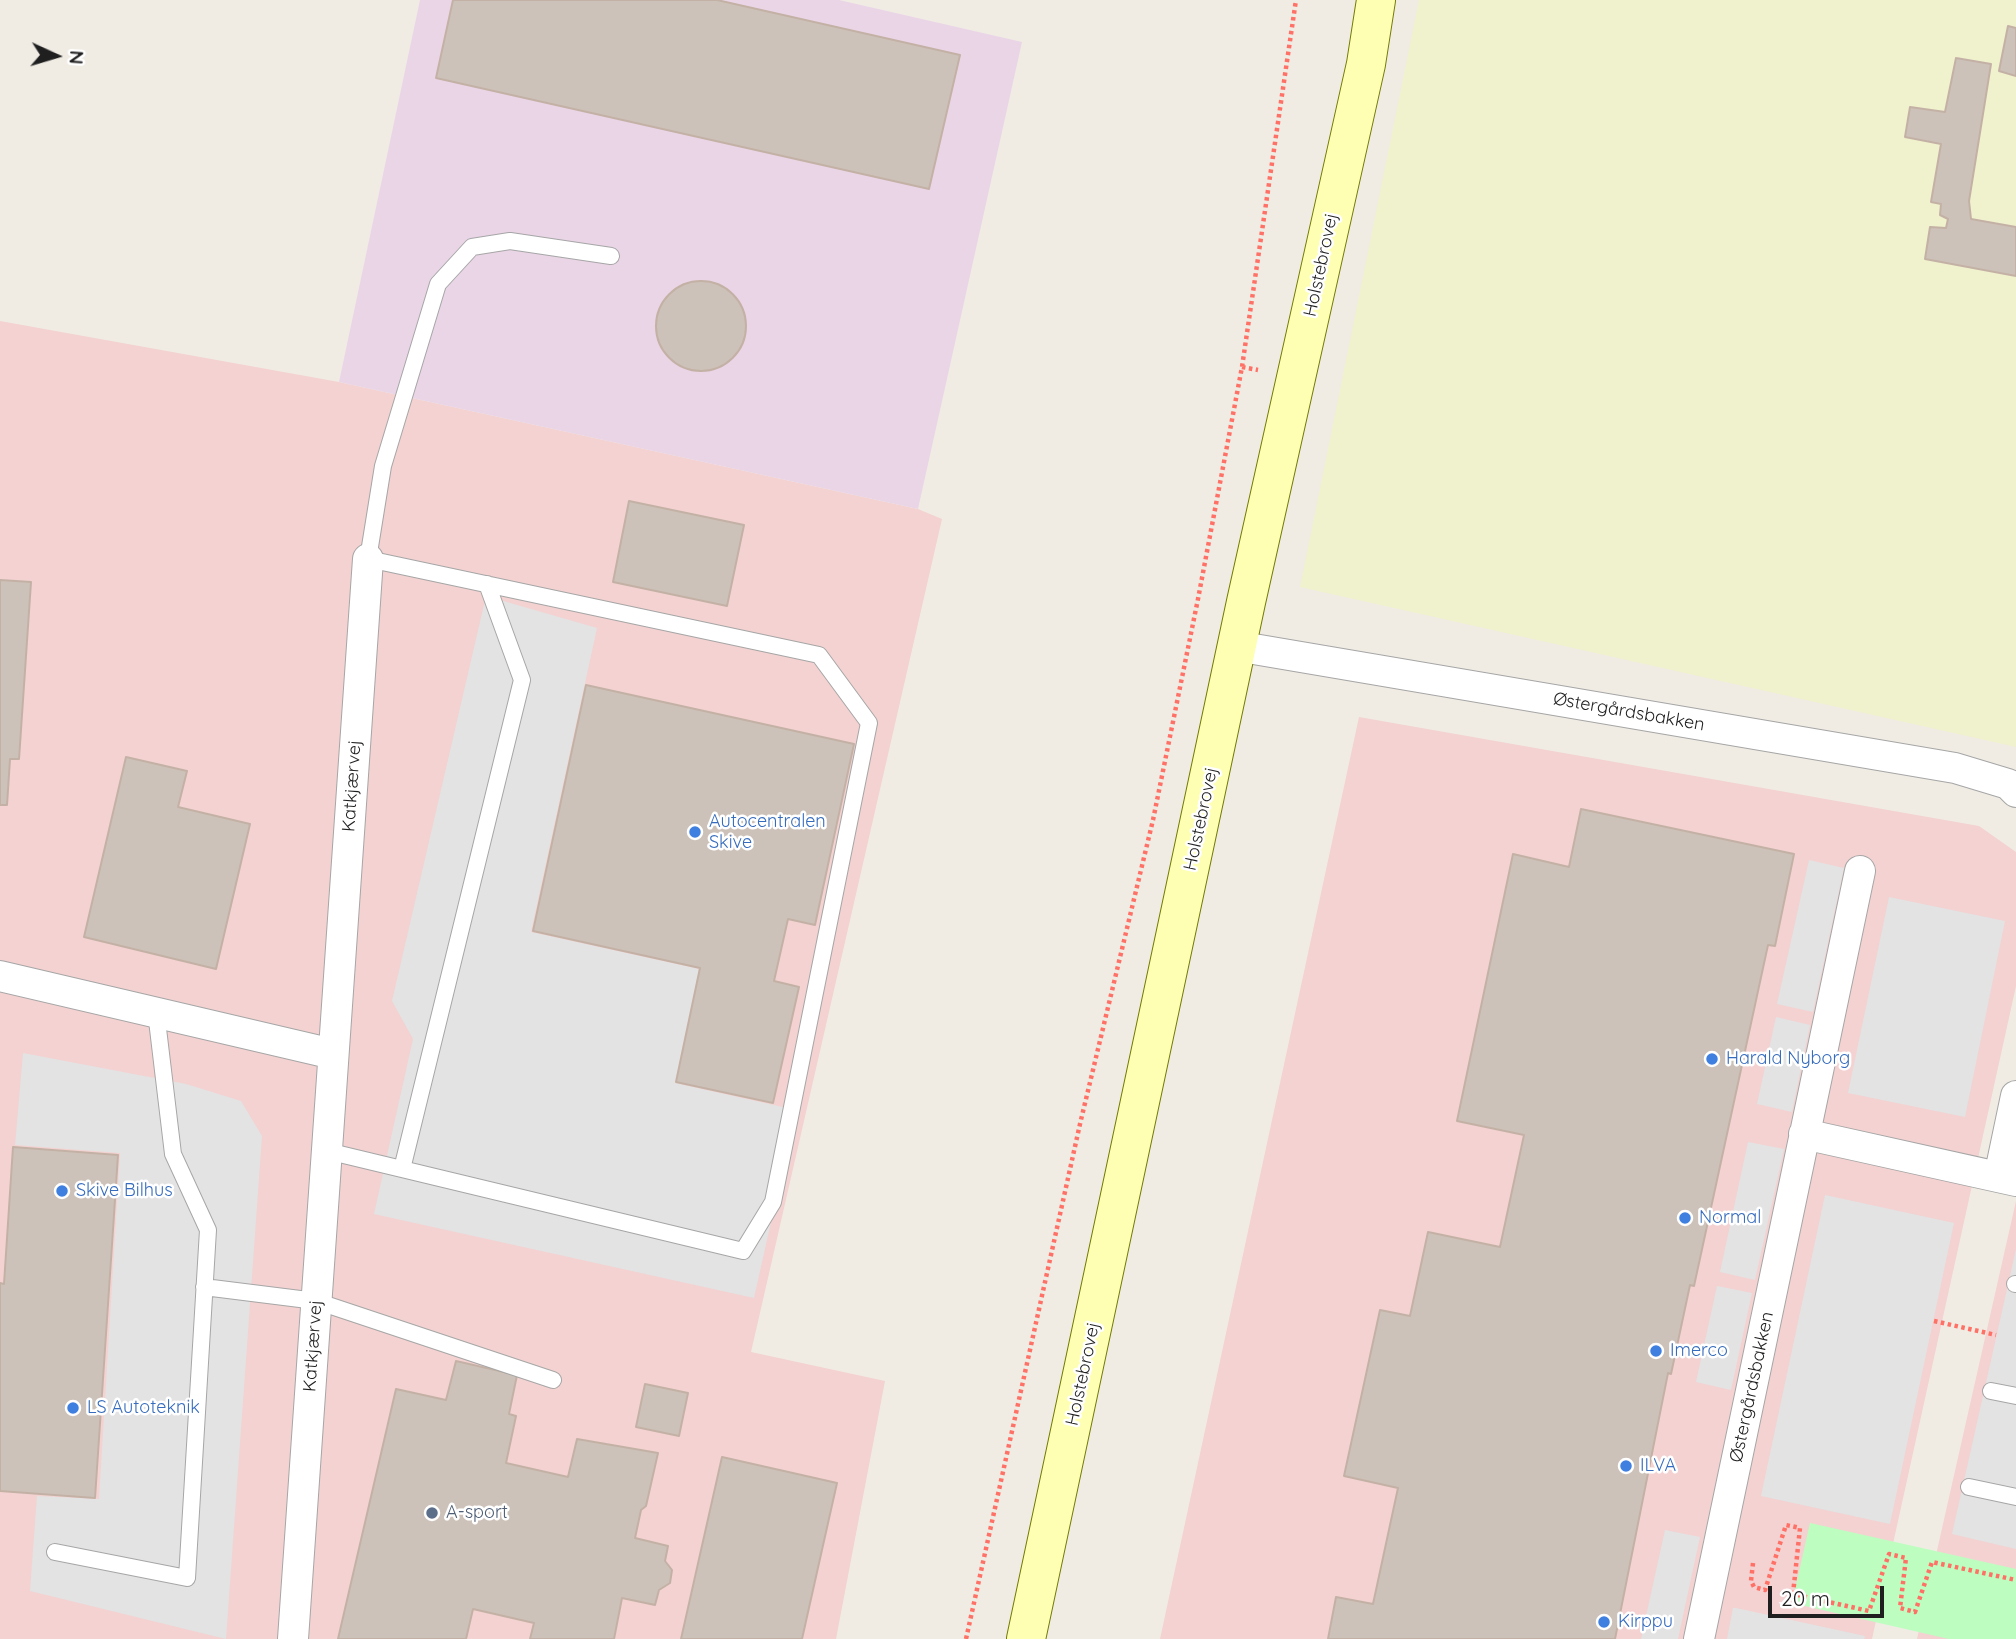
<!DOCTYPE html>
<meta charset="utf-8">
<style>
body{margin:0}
#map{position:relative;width:2016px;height:1639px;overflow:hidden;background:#f0ece4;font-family:Quicksand,sans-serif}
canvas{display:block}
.north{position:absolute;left:21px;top:21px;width:70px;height:70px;-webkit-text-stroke:5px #fff;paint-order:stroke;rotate:94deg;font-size:19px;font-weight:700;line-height:28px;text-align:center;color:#1f1f1f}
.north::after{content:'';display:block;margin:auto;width:24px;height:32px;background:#1f1f1f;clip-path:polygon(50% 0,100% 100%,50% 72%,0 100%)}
.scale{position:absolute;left:1768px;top:1586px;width:116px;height:32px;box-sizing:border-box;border:4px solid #1f1f1f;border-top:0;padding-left:9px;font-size:21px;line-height:24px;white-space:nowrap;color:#1f1f1f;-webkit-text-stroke:5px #fff;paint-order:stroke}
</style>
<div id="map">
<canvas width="2016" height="1639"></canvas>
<div class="north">N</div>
<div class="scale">20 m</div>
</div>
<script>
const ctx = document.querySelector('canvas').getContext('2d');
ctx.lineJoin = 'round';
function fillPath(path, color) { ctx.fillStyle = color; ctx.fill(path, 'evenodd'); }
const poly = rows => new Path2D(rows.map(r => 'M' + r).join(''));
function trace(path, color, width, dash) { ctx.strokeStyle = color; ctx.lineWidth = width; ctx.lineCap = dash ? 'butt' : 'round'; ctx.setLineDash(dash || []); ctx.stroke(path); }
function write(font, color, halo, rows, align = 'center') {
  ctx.font = font + ' Quicksand,sans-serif'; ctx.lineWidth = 5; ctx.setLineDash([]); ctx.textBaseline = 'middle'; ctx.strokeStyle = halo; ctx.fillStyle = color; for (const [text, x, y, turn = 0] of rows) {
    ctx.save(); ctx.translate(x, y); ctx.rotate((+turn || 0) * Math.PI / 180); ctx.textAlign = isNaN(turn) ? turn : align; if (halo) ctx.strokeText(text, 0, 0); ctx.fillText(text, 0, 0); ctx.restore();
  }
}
fillPath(poly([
 [0,321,339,382,918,509,942,519,751,1352,885,1381,836,1639,0,1639],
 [1359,717,1979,826,2016,852,2016,986,1872,1639,1160,1639],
 [2016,1201,2016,1639,1917,1639]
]), '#f3d2d1');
fillPath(poly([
 [420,0,839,0,1022,42,918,509,339,382]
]), '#ead5e7');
fillPath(poly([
 [1419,0,2016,0,2016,747,1300,587]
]), '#f0f1cd');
fillPath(poly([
 [1810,1523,2016,1569,2016,1639,1949,1639,1792,1603]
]), '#bdfec0');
fillPath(poly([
 [486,596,597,628,531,932,699,969,675,1083,796,1110,754,1298,374,1214,413,1039,392,1001],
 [1809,860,1844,868,1813,1012,1777,1004],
 [1889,897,2005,921,1965,1117,1848,1093],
 [1776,1017,1810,1025,1792,1112,1757,1104],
 [23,1053,186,1084,241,1101,262,1136,226,1639,30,1591,37,1496,99,1499,120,1153,15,1145],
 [1748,1142,1784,1149,1755,1280,1720,1272],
 [1825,1195,1954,1223,1890,1524,1761,1496],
 [2016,1249,2016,1549,1952,1534],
 [1717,1286,1752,1293,1731,1390,1696,1382],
 [1665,1530,1700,1537,1678,1639,1641,1639],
 [1733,1608,1736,1608,1865,1636,1864,1639,1727,1639]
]), '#e3e3e3');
const building = poly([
 [453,0,717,0,960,55,929,189,436,78,453,0],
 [2008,26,2016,28,2016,76,1999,71,2008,26],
 [1956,58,1991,64,1969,201,1971,219,2016,227,2016,276,1925,259,1930,227,1946,228,1948,219,1940,215,1941,204,1931,202,1941,144,1905,137,1910,107,1945,112,1956,58],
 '656 326a45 45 0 1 1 90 0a45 45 0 1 1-90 0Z',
 [629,501,744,525,727,606,613,582,629,501],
 [0,580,31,582,19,759,10,759,7,805,0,805,0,580],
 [586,685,854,744,815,925,788,919,774,981,799,987,773,1103,676,1082,700,968,533,931,586,685],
 [126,757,187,771,178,807,250,824,216,969,84,937,126,757],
 [1581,809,1794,854,1775,946,1768,945,1694,1286,1690,1285,1671,1374,1668,1373,1615,1639,1328,1639,1336,1597,1373,1604,1398,1488,1344,1476,1380,1310,1410,1316,1428,1232,1500,1247,1524,1135,1457,1121,1513,854,1569,867,1581,809],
 [13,1147,118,1155,95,1498,0,1491,0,1283,4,1284,13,1147],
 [456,1361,517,1375,509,1414,516,1416,506,1463,568,1477,577,1439,658,1453,646,1506,641,1510,635,1538,668,1546,665,1561,672,1570,670,1583,659,1590,655,1605,622,1598,614,1639,530,1639,534,1623,473,1609,466,1639,338,1639,396,1389,446,1400,456,1361],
 [645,1384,688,1393,679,1436,636,1427,645,1384],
 [722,1457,837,1483,802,1639,681,1639,722,1457]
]);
fillPath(building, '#cdc2b9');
trace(building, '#c4b1a5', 2);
const lane = poly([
 [327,1151,743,1251,773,1202,869,723,819,655,368,559,383,466,438,284,472,247,510,241,611,256],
 [402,1169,522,680,487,584],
 [2015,1284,2016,1284],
 [204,1287,316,1301,553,1380],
 [1991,1391,2016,1396],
 [1969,1487,2016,1497],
 [55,1552,187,1578,208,1230,173,1154,156,1012]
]);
const street = poly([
 [1236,646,1955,768,2008,784,2016,792],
 [0,976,333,1054],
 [1804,1134,2016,1181],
 [1999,1177,2016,1096],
 [293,1639,368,559],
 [1699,1639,1860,871]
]);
const secondary = poly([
 [1026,1639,1246,602,1366,64,1376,0]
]);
trace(lane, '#a6a6a6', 18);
trace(street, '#a6a6a6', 32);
trace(secondary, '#727b00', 40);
trace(poly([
 [1242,367,1258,370],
 [1934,1321,1996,1335],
 [1753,1563,1751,1581,1754,1587,1765,1590,1786,1525,1800,1528,1793,1594,1869,1611,1889,1554,1906,1558,1900,1608,1915,1612,1932,1562,2016,1580],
 [966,1639,1080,1124,1153,820,1198,599,1242,367,1296,0]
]), '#ff7166', 4.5, [3.5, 3.5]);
trace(lane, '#fff', 16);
trace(street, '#fff', 30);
trace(secondary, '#feffb3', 38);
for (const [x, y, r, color] of [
 [695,832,7,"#3f7fe0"],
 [1712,1059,7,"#3f7fe0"],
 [62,1191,7,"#3f7fe0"],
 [1685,1218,7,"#3f7fe0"],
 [1656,1351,7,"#3f7fe0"],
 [73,1408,7,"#3f7fe0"],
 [1626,1466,7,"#3f7fe0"],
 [432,1513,7,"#5c6f8a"],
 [1604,1622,7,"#3f7fe0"]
]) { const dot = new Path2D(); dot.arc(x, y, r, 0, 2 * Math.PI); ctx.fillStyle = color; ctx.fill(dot); trace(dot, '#fff', 2.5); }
write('18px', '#1f1f1f', '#fff', [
 ["Holstebrovej",1321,265,-78],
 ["Østergårdsbakken",1629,712,10],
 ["Katkjærvej",352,786,-86],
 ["Holstebrovej",1201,819,-78],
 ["Katkjærvej",313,1346,-86],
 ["Holstebrovej",1083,1374,-78],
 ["Østergårdsbakken",1752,1387,-78]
]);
write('18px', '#366cbe', '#fff', [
 ["Autocentralen",709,822],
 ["Skive",709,843],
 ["Harald Nyborg",1726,1059],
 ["Skive Bilhus",76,1191],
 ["Normal",1699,1218],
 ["Imerco",1670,1351],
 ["LS Autoteknik",87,1408],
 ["ILVA",1640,1466],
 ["Kirppu",1618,1622]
], 'left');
write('18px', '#4e5e75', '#fff', [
 ["A-sport",446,1513]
], 'left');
</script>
